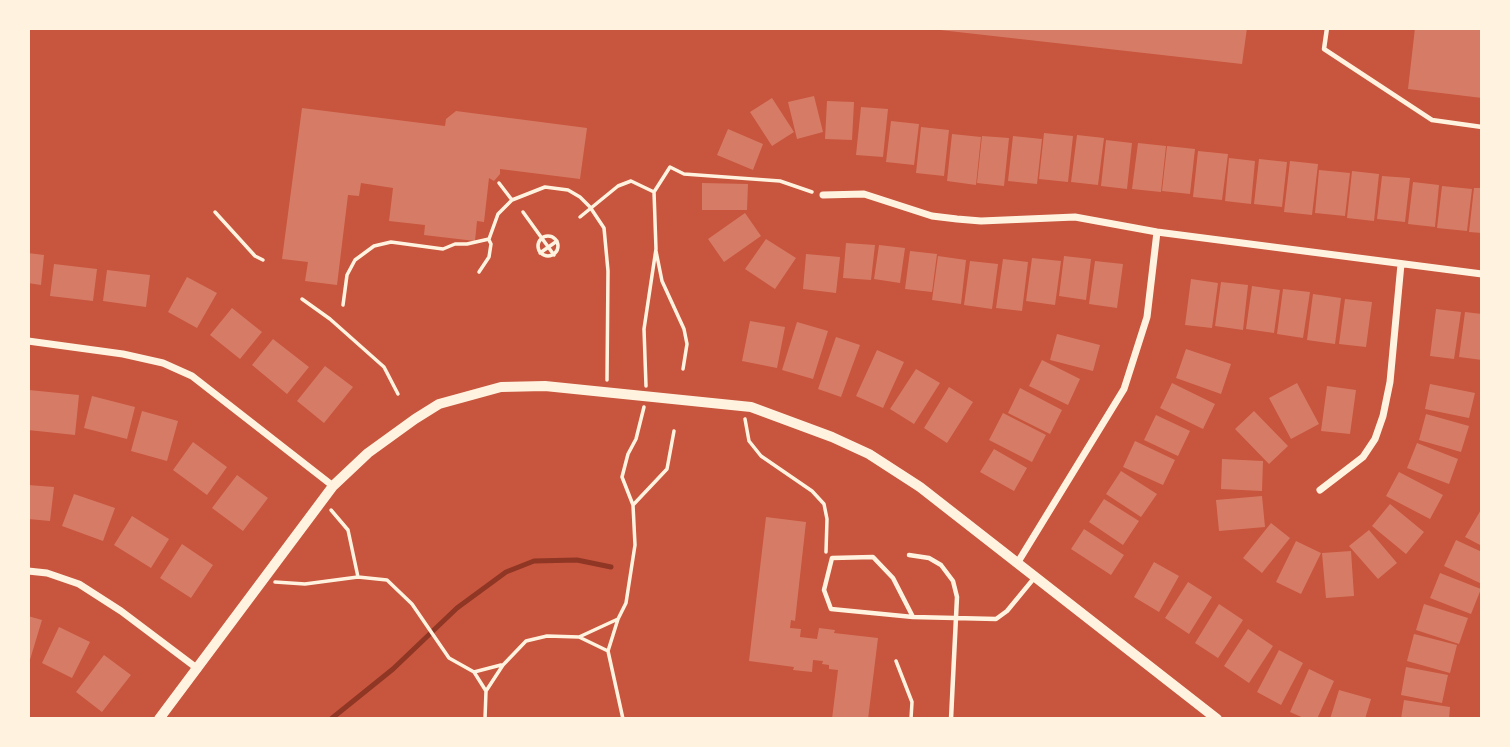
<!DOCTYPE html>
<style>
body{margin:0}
#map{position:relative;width:1510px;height:747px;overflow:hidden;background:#c8553d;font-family:Poppins,sans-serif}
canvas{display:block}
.frame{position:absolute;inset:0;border:30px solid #fff3e0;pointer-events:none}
</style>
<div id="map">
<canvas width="1510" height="747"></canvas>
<div class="frame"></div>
</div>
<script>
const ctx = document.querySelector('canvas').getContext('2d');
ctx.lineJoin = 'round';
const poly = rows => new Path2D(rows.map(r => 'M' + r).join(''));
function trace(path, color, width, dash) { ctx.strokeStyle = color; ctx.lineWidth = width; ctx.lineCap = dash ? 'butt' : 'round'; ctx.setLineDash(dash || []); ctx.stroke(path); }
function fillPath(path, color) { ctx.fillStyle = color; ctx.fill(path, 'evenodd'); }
trace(poly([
 [331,719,393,669,457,608,506,572,534,561,577,560,611,567]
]), '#8f3625', 5);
fillPath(poly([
 [940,28,1247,28,1242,64,940,30],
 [1415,28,1482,28,1482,98,1408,89],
 [814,96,823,132,797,139,788,102],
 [772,98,794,132,772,146,750,112],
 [827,101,854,102,852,140,825,139],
 [861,107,888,109,883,157,856,155],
 [302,108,445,126,446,119,456,111,587,128,580,179,500,169,500,174,494,181,489,178,484,222,477,221,475,241,424,235,425,225,389,221,393,188,361,183,359,196,348,195,337,285,305,281,308,262,282,259],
 [891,121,919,124,914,165,886,162],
 [921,127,949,130,944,176,916,173],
 [728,129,763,144,753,170,717,155],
 [1044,133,1073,136,1068,182,1039,179],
 [952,134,981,137,976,185,947,181],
 [1077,135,1104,138,1098,185,1071,182],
 [982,136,1009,138,1004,186,977,183],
 [1013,136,1042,139,1037,184,1008,181],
 [1106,140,1132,143,1127,189,1101,186],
 [1138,143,1166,146,1161,192,1132,189],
 [1167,146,1195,149,1190,194,1162,191],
 [1198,151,1228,154,1222,200,1193,197],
 [1229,158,1255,161,1251,204,1225,201],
 [1259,159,1287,162,1282,207,1254,204],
 [1290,161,1318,164,1312,215,1284,212],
 [1319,170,1350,173,1345,216,1315,213],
 [1352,171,1379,174,1374,221,1347,218],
 [1382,176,1410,178,1405,222,1377,219],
 [1413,182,1439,185,1435,227,1408,224],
 [702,183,748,184,747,210,702,210],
 [1442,186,1472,189,1467,231,1437,228],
 [1474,188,1482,188,1482,233,1469,232],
 [745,213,761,236,724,262,708,239],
 [766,239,796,258,775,289,745,269],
 [846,243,875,245,871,280,843,278],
 [879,245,905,248,900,283,874,279],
 [910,251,937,254,932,292,905,289],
 [28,253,44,255,41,285,28,283],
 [806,254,840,257,836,293,803,289],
 [938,256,966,260,961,304,932,300],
 [1064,256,1091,259,1086,300,1059,296],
 [1032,258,1061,261,1055,305,1026,301],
 [1003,259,1028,262,1022,311,996,308],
 [970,261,998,264,992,309,964,305],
 [1095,261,1123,264,1117,308,1089,304],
 [54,264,97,269,93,301,50,296],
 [107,270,150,275,146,307,103,301],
 [187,277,217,293,197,328,168,312],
 [1191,279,1218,283,1212,328,1185,325],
 [1221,282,1248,285,1243,330,1215,326],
 [1252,286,1280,290,1274,333,1246,329],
 [1283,289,1310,292,1303,338,1277,334],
 [1313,294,1341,298,1335,344,1307,340],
 [1345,299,1372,302,1366,347,1339,344],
 [232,308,262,332,240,359,210,335],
 [1436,309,1461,312,1454,359,1430,356],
 [1465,312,1482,314,1482,360,1459,357],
 [750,321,785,327,777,368,742,361],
 [797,322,828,331,813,379,782,370],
 [1057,334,1100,345,1093,371,1050,360],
 [836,337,860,345,841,397,818,389],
 [273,339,309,367,287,394,252,365],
 [1186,349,1231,364,1221,394,1176,378],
 [877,350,904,362,883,408,856,396],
 [1042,360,1080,379,1068,405,1029,386],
 [325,366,353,387,324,423,297,401],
 [916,369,940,383,914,424,890,409],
 [1172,383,1215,404,1203,429,1160,408],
 [1297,383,1319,424,1291,439,1269,398],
 [1430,384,1475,393,1469,418,1425,409],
 [1327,386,1356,390,1350,434,1321,431],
 [949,387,973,402,947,443,924,428],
 [1020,388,1062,410,1050,434,1008,413],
 [29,390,79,395,75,435,28,430],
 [92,396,135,407,127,439,84,428],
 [142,411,178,421,167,461,131,451],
 [1254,411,1288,446,1269,464,1235,429],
 [1003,413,1046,435,1032,462,989,440],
 [1426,414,1469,426,1461,452,1419,440],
 [1156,415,1190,431,1178,456,1144,440],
 [1135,441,1175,460,1163,485,1123,467],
 [193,442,227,467,207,495,173,470],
 [1417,443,1458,459,1449,484,1407,468],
 [994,449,1027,468,1014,491,980,472],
 [1222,459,1263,461,1262,491,1221,489],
 [1121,471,1157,494,1141,517,1106,494],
 [1399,472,1443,495,1430,519,1386,496],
 [237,475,268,498,243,531,212,508],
 [28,485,54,487,50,521,28,519],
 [74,494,115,508,103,541,62,526],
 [1262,496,1265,527,1219,531,1216,500],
 [1104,499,1139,521,1123,545,1089,522],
 [1390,504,1424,532,1406,554,1372,526],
 [1482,508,1482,546,1465,537],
 [132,516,169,539,151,568,114,545],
 [766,517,806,522,795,621,791,620,790,628,801,629,800,637,817,639,819,628,835,630,834,633,878,638,868,719,832,719,838,670,829,669,829,665,822,664,823,661,813,660,812,672,793,670,794,667,749,661],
 [1271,523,1290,538,1262,573,1243,558],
 [1084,529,1124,555,1111,575,1071,549],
 [1369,530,1397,563,1378,579,1349,546],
 [1456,540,1482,552,1482,584,1444,566],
 [1296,541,1321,553,1301,594,1276,582],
 [182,544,213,565,191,598,160,578],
 [1351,551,1354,596,1326,598,1322,553],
 [1154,562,1179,576,1159,612,1134,597],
 [1440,573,1481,589,1471,614,1430,598],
 [1188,582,1212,597,1189,634,1165,618],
 [1219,604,1243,620,1218,658,1195,643],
 [1424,604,1468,618,1459,644,1416,630],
 [28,616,42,620,29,663,28,663],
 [59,627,90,642,72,678,42,663],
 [1248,629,1273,646,1249,683,1224,666],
 [1414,634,1457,645,1450,673,1407,661],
 [1279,650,1303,663,1281,705,1257,692],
 [104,655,131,675,102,712,76,692],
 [1406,667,1448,675,1442,703,1401,695],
 [1309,669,1334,681,1317,719,1306,719,1290,712],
 [1339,690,1371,699,1365,719,1330,719],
 [1404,700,1450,707,1449,719,1401,719]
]), '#d67c66');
trace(poly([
 [499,183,512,200],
 [215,212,255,256,263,260],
 [523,212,554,255],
 [580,217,618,186,631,181,654,192,670,167,684,174,780,181,812,192],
 '538 246a10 10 0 1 1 20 0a10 10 0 1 1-20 0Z',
 [656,251,662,281,684,329,687,344,683,369],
 [540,253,557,241],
 [479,272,489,257,491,244,489,240],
 [302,299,330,319,384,367,398,394],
 [343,305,347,275,355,260,374,246,391,242,443,249,455,244,467,244,489,239,498,214,512,200,545,187,568,190,580,197,590,207,604,228,608,271,607,380],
 [646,386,644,329,656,249,654,192],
 [745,419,749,441,761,456,812,491,824,504,827,519,826,552],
 [633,505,622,477,628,454,636,439,644,407],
 [331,510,348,530,358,577],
 [275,582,305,584,358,577,387,580,412,604,449,658,474,672,486,691],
 [618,619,608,651,623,719],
 [579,637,608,651],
 [896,661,912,702,911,719],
 [474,672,501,665],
 [485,719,486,691,503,665,526,641,547,636,579,637,618,619,626,603,635,545,633,505,667,469,674,431]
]), '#fff3e0', 3.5);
trace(poly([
 [1327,28,1324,49,1432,120,1482,127],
 [909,555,929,558,941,565,953,581,957,597,951,719],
 [913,617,893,578,873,557,832,558,824,590,831,609,913,617,996,619,1007,611,1035,577]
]), '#fff3e0', 4.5);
trace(poly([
 [823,195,864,194,932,216,957,219,981,221,1075,217,1157,232,1482,274],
 [28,341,123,354,163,363,192,376,333,486],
 [1320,490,1363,457,1375,439,1383,416,1390,382,1401,264],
 [1018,562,1124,389,1147,317,1157,232],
 [28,571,47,573,79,584,121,611,198,669]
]), '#fff3e0', 7);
trace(poly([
 [159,719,333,486,368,453,415,419,439,404,501,387,545,386,751,407,832,437,869,454,920,487,1217,719]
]), '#fff3e0', 10);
</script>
